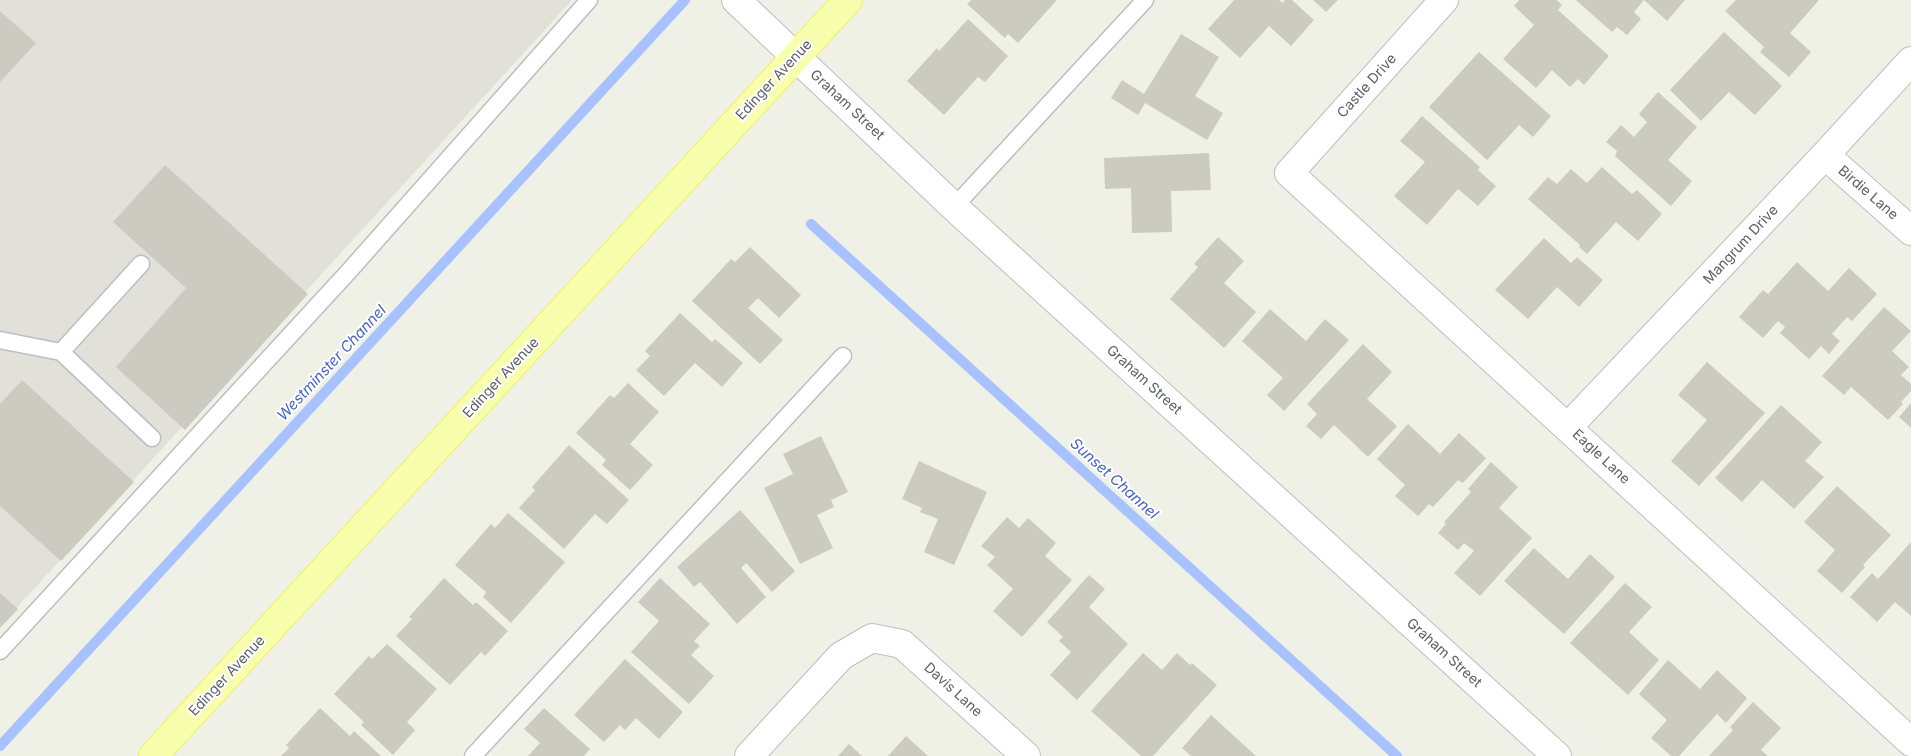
<!DOCTYPE html>
<style>
body{margin:0}
canvas{display:block;background:#eff0e6}
</style>
<canvas width="1911" height="756"></canvas>
<script>
const ctx = document.querySelector('canvas').getContext('2d');
ctx.lineJoin = 'round';
function fillPath(path, color) { ctx.fillStyle = color; ctx.fill(path, 'evenodd'); }
const poly = rows => new Path2D(rows.map(r => 'M' + r).join(''));
function trace(path, color, width, dash) { ctx.strokeStyle = color; ctx.lineWidth = width; ctx.lineCap = dash ? 'butt' : 'round'; ctx.setLineDash(dash || []); ctx.stroke(path); }
function write(font, color, halo, rows, align = 'center') {
  ctx.font = font + ' Inter,sans-serif'; ctx.lineWidth = 4; ctx.setLineDash([]); ctx.textBaseline = 'middle'; ctx.strokeStyle = halo; ctx.fillStyle = color; for (const [text, x, y, turn = 0] of rows) {
    ctx.save(); ctx.translate(x, y); ctx.rotate((+turn || 0) * Math.PI / 180); ctx.textAlign = isNaN(turn) ? turn : align; if (halo) ctx.strokeText(text, 0, 0); ctx.fillText(text, 0, 0); ctx.restore();
  }
}
fillPath(poly([
 [0,0,572,0,0,626]
]), '#e1e1da');
trace(poly([
 [811,224,1397,756],
 [0,746,685,0]
]), '#a7c2ff', 10);
fillPath(poly([
 [971,0,1057,0,1018,43,1008,34,1005,38,967,4],
 [1234,0,1279,0,1283,3,1285,0,1292,0,1314,20,1291,46,1269,26,1240,58,1208,29],
 [1313,0,1338,0,1326,12],
 [1519,0,1557,0,1562,5,1558,10,1609,56,1584,85,1578,79,1570,87,1552,70,1536,88,1503,59,1534,25,1514,6],
 [1576,0,1685,0,1667,21,1644,0,1634,12,1641,19,1627,35,1617,27,1612,32],
 [1736,0,1819,0,1790,33,1811,52,1789,77,1760,52,1764,47,1725,11],
 [0,11,36,43,0,82],
 [968,19,1008,56,985,82,978,77,944,115,907,81,937,48,939,51],
 [1724,32,1782,86,1755,115,1729,92,1701,121,1670,90],
 [1181,34,1219,57,1195,96,1223,113,1207,140,1145,103,1138,115,1111,98,1122,80,1144,94],
 [1479,52,1551,116,1533,137,1519,125,1487,160,1429,107],
 [1658,92,1697,127,1668,160,1692,181,1671,206,1615,156,1617,151,1606,142,1621,125,1634,137,1647,122,1639,114],
 [1422,116,1480,167,1478,170,1496,186,1478,206,1458,189,1427,225,1394,196,1425,162,1400,141],
 [1209,153,1211,190,1171,191,1172,232,1132,233,1131,188,1105,189,1104,158],
 [165,165,308,294,185,430,116,367,186,288,113,222],
 [1602,167,1632,194,1637,190,1662,214,1638,241,1616,222,1587,254,1579,247,1580,245,1528,199,1548,177,1557,184,1571,169,1587,183],
 [1218,237,1244,261,1224,283,1256,312,1224,348,1170,299,1198,267,1194,264],
 [1544,238,1571,263,1577,257,1603,280,1579,307,1557,287,1528,319,1495,290],
 [750,247,801,295,779,318,758,298,748,308,783,340,760,364,692,301,731,259,735,262],
 [1797,262,1828,291,1849,268,1877,294,1852,321,1847,317,1832,334,1840,341,1829,354,1821,346,1809,359,1780,333,1785,327,1778,321,1763,338,1739,317,1763,290,1768,294],
 [1884,307,1911,331,1892,351,1909,367,1901,375,1911,384,1911,391,1901,402,1903,404,1888,420,1851,387,1844,395,1822,376],
 [1270,309,1306,341,1325,319,1349,340,1284,411,1267,395,1283,378,1242,341],
 [680,313,712,342,715,339,743,363,722,387,695,363,664,396,636,370,650,356,645,351],
 [1363,344,1392,372,1367,399,1397,426,1368,457,1334,425,1321,439,1306,426,1317,414,1307,404],
 [1707,362,1765,413,1699,486,1671,461,1707,420,1678,395],
 [22,380,134,482,61,561,0,506,0,404],
 [628,383,659,412,630,444,653,465,630,490,602,465,606,460,576,433,610,395,614,398],
 [1911,403,1911,428,1899,417],
 [1781,405,1822,442,1805,461,1824,477,1794,509,1762,480,1742,502,1715,478],
 [1408,424,1440,454,1459,433,1486,458,1463,483,1458,480,1433,507,1429,504,1418,516,1395,496,1405,485,1377,459],
 [821,436,848,492,831,500,834,507,817,515,833,548,800,564,764,488,793,474,783,454],
 [569,445,629,500,607,524,595,514,564,549,519,508,535,490,532,487],
 [919,461,987,492,954,565,924,552,938,519,920,512,922,508,902,499],
 [1491,462,1518,487,1499,508,1532,538,1480,596,1454,573,1474,551,1464,543,1458,550,1438,533,1446,524,1444,522,1471,492,1468,489],
 [1837,486,1891,535,1863,565,1865,567,1842,593,1817,571,1835,550,1804,522],
 [740,510,795,571,772,592,746,563,741,568,766,597,737,624,700,582,694,587,677,567],
 [508,513,565,562,511,623,483,597,486,592,455,565,491,524,495,528],
 [1007,517,1019,528,1028,518,1056,543,1045,556,1072,580,1022,637,993,611,1013,589,987,565,995,557,981,546],
 [1911,542,1911,616,1895,602,1877,622,1850,597,1872,573,1878,579],
 [1534,548,1568,579,1590,554,1615,577,1564,634,1504,581],
 [1089,575,1105,589,1089,607,1128,644,1077,700,1050,675,1071,652,1059,641,1063,637,1047,622],
 [444,578,473,605,476,602,508,631,485,656,481,652,450,685,396,636,412,619,409,617],
 [660,578,710,624,694,641,700,646,691,655,714,676,689,704,631,652,659,621,638,602],
 [1625,583,1652,607,1629,632,1659,660,1628,695,1570,643],
 [0,593,18,609,0,628],
 [387,644,437,689,407,722,415,730,393,755,361,725,364,722,334,694,369,656,372,659],
 [1143,653,1162,670,1177,653,1190,665,1192,663,1217,685,1153,756,1141,756,1091,711],
 [625,659,683,712,659,739,636,718,625,730,620,725,604,742,574,715],
 [1668,660,1700,689,1717,670,1747,698,1726,723,1717,714,1679,756,1671,756,1651,738,1667,720,1639,694],
 [1753,702,1781,728,1761,750,1768,756,1709,756,1733,730,1730,727],
 [320,708,350,736,354,731,381,756,281,756,289,748,286,745],
 [544,708,590,749,584,756,528,756,540,743,524,729],
 [1211,715,1256,756,1191,756,1182,748],
 [906,736,928,756,888,756],
 [849,744,862,756,838,756]
]), '#cbcbc2');
const service = poly([
 [954,207,1145,0],
 [0,340,61,352,141,264],
 [61,352,152,438],
 [0,651,350,270,589,0],
 [473,756,843,356]
]);
const minor = poly([
 [1444,0,1289,173,1911,742],
 [1825,155,1911,231],
 [1568,427,1825,155,1911,61],
 [749,756,841,656,872,638,902,644,1026,756]
]);
const tertiary = poly([
 [736,0,954,207,1557,756]
]);
const primary = poly([
 [153,756,848,0]
]);
trace(service, '#bdbec4', 19);
trace(minor, '#bdbec4', 30);
trace(tertiary, '#bdbec4', 30);
trace(primary, '#f3f05c', 30);
trace(service, '#fff', 16);
trace(minor, '#fff', 28);
trace(tertiary, '#fff', 28);
trace(primary, '#f7ffac', 28);
write('14px', '#5d5f66', '#fff', [
 ["Edinger Avenue",774,80,-47],
 ["Castle Drive",1367,86,-48],
 ["Graham Street",847,105,43],
 ["Birdie Lane",1868,193,41],
 ["Mangrum Drive",1741,245,-47],
 ["Edinger Avenue",501,378,-47],
 ["Graham Street",1144,380,42],
 ["Eagle Lane",1601,457,43],
 ["Graham Street",1444,653,42],
 ["Edinger Avenue",227,676,-47],
 ["Davis Lane",953,690,42]
]);
write('italic 15px', '#4763c5', '#fff', [
 ["Westminster Channel",332,363,-47],
 ["Sunset Channel",1114,479,42]
]);
</script>
